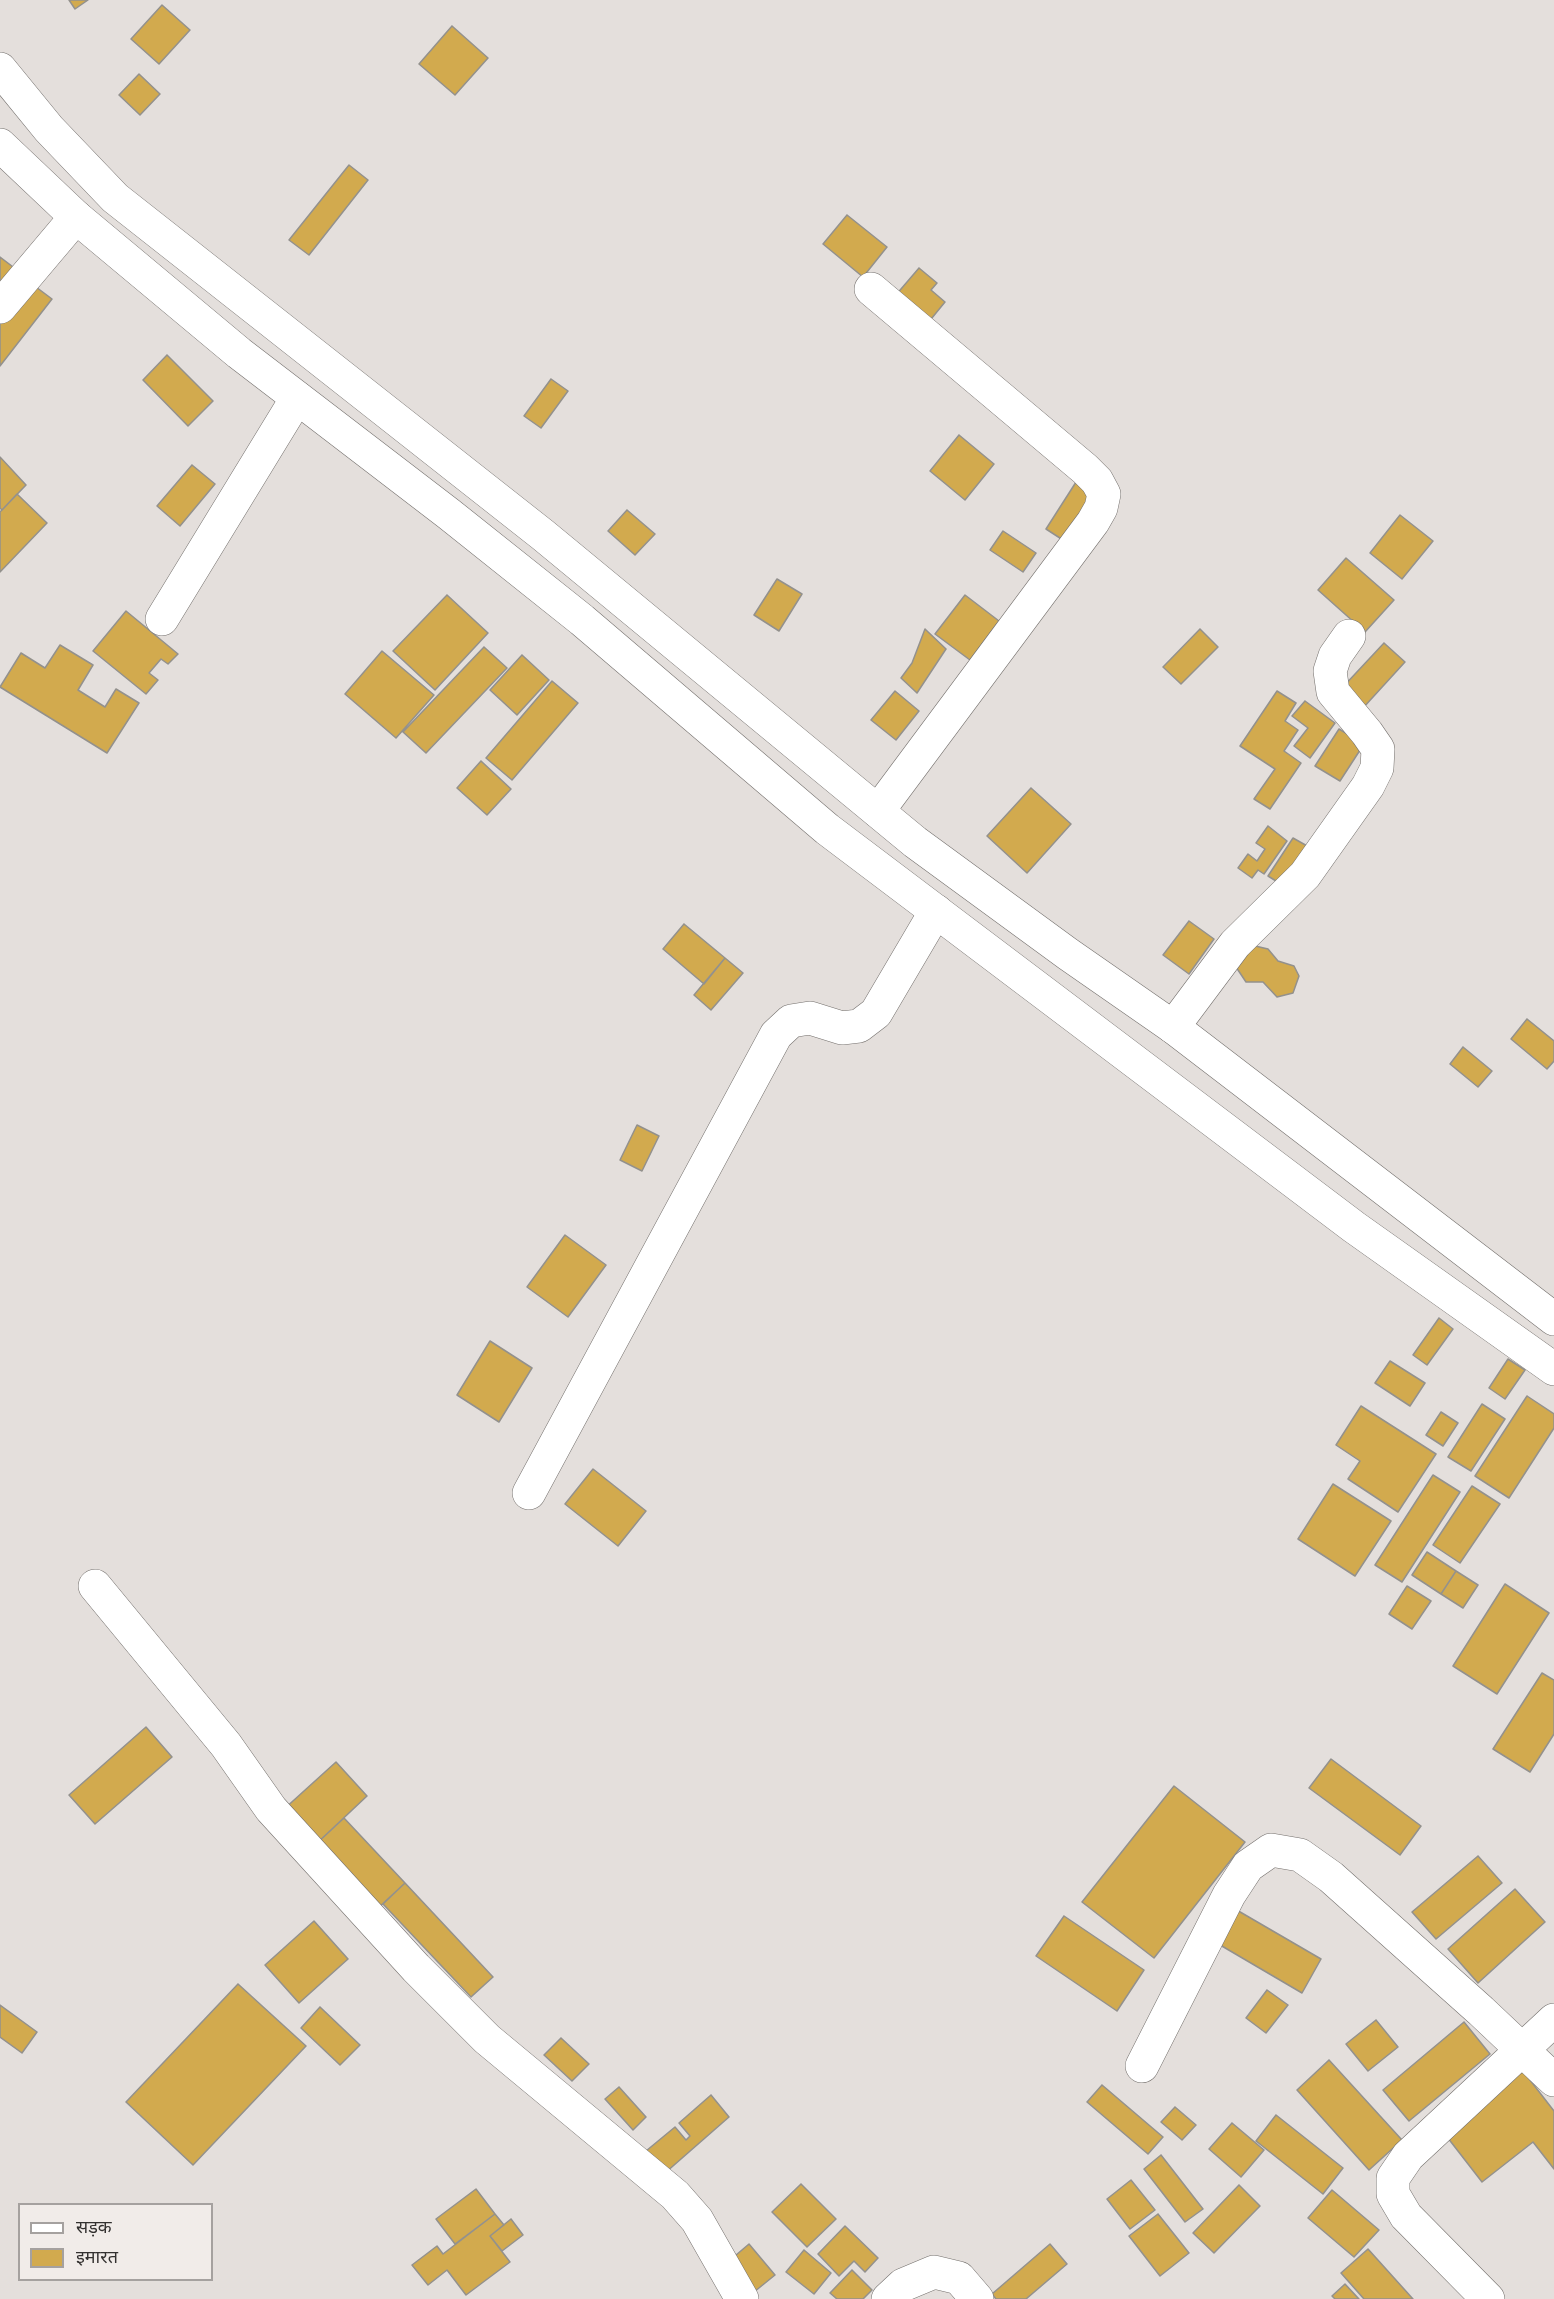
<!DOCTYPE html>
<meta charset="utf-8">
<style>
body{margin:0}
#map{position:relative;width:1554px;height:2299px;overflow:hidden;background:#e4dfdc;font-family:"Fira Sans","Noto Sans Devanagari",sans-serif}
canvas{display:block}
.legend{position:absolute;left:18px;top:2203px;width:195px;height:78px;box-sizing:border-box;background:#f1ece9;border:2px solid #a5a19f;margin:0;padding:8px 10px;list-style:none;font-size:18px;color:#333130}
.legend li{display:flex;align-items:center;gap:12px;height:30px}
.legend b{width:30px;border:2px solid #a5a19f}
</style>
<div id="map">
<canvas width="1554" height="2299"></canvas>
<ul class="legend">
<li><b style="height:8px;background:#fff"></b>सड़क</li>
<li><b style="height:16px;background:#d2aa4e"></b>इमारत</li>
</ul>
</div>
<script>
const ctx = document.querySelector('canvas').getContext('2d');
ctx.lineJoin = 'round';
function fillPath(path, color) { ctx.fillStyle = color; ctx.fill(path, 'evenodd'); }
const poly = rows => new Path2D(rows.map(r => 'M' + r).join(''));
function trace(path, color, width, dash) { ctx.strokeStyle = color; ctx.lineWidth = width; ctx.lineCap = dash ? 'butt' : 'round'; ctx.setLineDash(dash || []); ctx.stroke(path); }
const building = poly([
 [69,0,88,0,75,9,69,0],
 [162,5,190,30,159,64,131,39,162,5],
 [452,26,488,58,455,95,419,64,452,26],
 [139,74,160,94,140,115,119,95,139,74],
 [349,165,368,180,309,255,289,240,349,165],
 [847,215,887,247,863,277,823,244,847,215],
 [0,257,21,273,0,299,0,257],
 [919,268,937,283,931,290,945,302,927,324,895,296,919,268],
 [28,281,52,299,0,366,0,317,28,281],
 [167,355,213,401,188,426,143,380,167,355],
 [551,379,568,391,541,428,524,416,551,379],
 [959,435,994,464,965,500,930,471,959,435],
 [0,457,26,485,2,510,0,508,0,457],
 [192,465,215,484,180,526,157,506,192,465],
 [1078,479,1098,492,1066,542,1046,529,1078,479],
 [17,494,47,523,0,572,0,512,17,494],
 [627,510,655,534,635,555,608,531,627,510],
 [1400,515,1433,541,1402,579,1370,553,1400,515],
 [1003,531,1036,553,1023,572,990,550,1003,531],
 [1346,558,1394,600,1365,632,1318,590,1346,558],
 [777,579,802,594,779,631,754,615,777,579],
 [447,595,488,633,435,690,393,651,447,595],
 [965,595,999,621,970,660,935,634,965,595],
 [126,611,178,654,168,664,161,659,149,673,158,680,146,694,93,651,126,611],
 [925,629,946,649,917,693,901,678,912,663,925,629],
 [1200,629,1218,647,1181,684,1163,667,1200,629],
 [1384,643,1405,662,1363,708,1341,689,1384,643],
 [60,645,93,665,78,690,105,707,116,689,139,703,107,753,0,687,21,653,45,668,60,645],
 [484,647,507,668,426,753,403,732,484,647],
 [382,651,434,695,396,738,345,694,382,651],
 [522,655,549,680,517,715,490,690,522,655],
 [552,681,578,703,512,780,486,758,552,681],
 [895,691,919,711,896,740,871,720,895,691],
 [1277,691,1296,703,1285,721,1298,730,1284,751,1301,763,1270,809,1254,799,1275,769,1240,746,1277,691],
 [1305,701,1335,723,1310,758,1294,746,1308,728,1292,716,1305,701],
 [1339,729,1364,744,1340,781,1315,766,1339,729],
 [481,761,511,789,487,815,457,788,481,761],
 [1031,788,1071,824,1027,873,987,836,1031,788],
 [1268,826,1287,841,1264,874,1258,870,1252,878,1238,868,1248,854,1257,861,1265,849,1256,843,1268,826],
 [1293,838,1309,847,1284,886,1268,876,1293,838],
 [1189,921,1214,939,1189,974,1163,955,1189,921],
 [684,924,725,958,704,984,663,949,684,924],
 [1251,945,1268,949,1278,961,1294,966,1299,976,1293,993,1277,997,1263,982,1246,982,1236,967,1251,945],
 [725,958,743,973,711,1010,694,995,725,958],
 [1527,1019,1554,1041,1554,1061,1547,1069,1511,1039,1527,1019],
 [1463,1047,1492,1071,1478,1087,1450,1064,1463,1047],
 [637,1125,659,1136,642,1171,620,1160,637,1125],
 [565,1235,606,1265,568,1317,527,1287,565,1235],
 [1439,1318,1453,1329,1427,1365,1413,1355,1439,1318],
 [490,1341,532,1368,499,1422,457,1395,490,1341],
 [1508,1359,1525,1370,1505,1399,1489,1388,1508,1359],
 [1390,1361,1425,1383,1410,1406,1375,1383,1390,1361],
 [1527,1396,1554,1414,1554,1428,1509,1498,1475,1476,1527,1396],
 [1482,1404,1505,1419,1471,1471,1448,1457,1482,1404],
 [1361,1406,1436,1454,1398,1512,1348,1479,1360,1461,1336,1445,1361,1406],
 [1441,1412,1458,1423,1443,1446,1426,1435,1441,1412],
 [593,1469,646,1511,618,1546,565,1504,593,1469],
 [1433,1475,1460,1492,1402,1582,1375,1565,1433,1475],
 [1333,1484,1391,1521,1355,1576,1298,1539,1333,1484],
 [1472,1486,1500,1504,1460,1563,1433,1545,1472,1486],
 [1427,1552,1456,1571,1441,1594,1412,1575,1427,1552],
 [1456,1571,1478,1585,1463,1608,1441,1594,1456,1571],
 [1505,1584,1549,1613,1497,1694,1453,1666,1505,1584],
 [1407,1586,1431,1601,1412,1629,1389,1614,1407,1586],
 [1542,1673,1554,1680,1554,1734,1530,1772,1493,1749,1542,1673],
 [146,1727,172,1757,95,1824,69,1795,146,1727],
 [1331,1759,1421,1826,1400,1855,1309,1788,1331,1759],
 [336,1762,367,1796,315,1845,283,1810,336,1762],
 [1174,1786,1245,1842,1154,1958,1082,1902,1174,1786],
 [344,1818,405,1883,376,1910,315,1845,344,1818],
 [1478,1856,1502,1883,1436,1939,1412,1912,1478,1856],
 [405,1883,493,1977,471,1997,383,1904,405,1883],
 [1515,1889,1545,1922,1478,1983,1448,1949,1515,1889],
 [1235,1909,1321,1959,1302,1993,1215,1942,1235,1909],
 [1064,1916,1144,1970,1117,2011,1036,1956,1064,1916],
 [314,1921,348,1959,299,2003,265,1965,314,1921],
 [238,1984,306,2046,193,2165,126,2102,238,1984],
 [1267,1990,1288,2005,1266,2033,1246,2018,1267,1990],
 [0,2005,37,2032,22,2053,0,2037,0,2005],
 [320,2007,360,2045,340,2065,301,2028,320,2007],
 [1376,2020,1398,2047,1368,2071,1346,2044,1376,2020],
 [1464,2022,1490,2054,1409,2121,1383,2090,1464,2022],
 [561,2038,589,2064,572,2081,544,2055,561,2038],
 [1329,2060,1402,2140,1369,2170,1297,2090,1329,2060],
 [1523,2071,1554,2111,1554,2169,1533,2142,1482,2182,1444,2133,1523,2071],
 [1102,2085,1163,2137,1148,2154,1087,2102,1102,2085],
 [619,2087,646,2117,633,2130,605,2099,619,2087],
 [711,2095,729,2117,665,2173,646,2151,675,2127,686,2140,690,2136,679,2123,711,2095],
 [1175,2107,1196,2125,1182,2140,1161,2122,1175,2107],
 [1276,2115,1343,2168,1323,2194,1256,2141,1276,2115],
 [1232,2123,1264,2150,1241,2177,1209,2149,1232,2123],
 [1161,2155,1203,2209,1185,2222,1144,2169,1161,2155],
 [1131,2180,1155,2210,1130,2229,1107,2199,1131,2180],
 [801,2184,836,2219,807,2247,772,2212,801,2184],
 [1239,2185,1260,2206,1214,2253,1193,2233,1239,2185],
 [476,2189,495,2214,455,2244,436,2219,476,2189],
 [1332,2190,1379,2230,1354,2257,1308,2218,1332,2190],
 [495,2214,504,2225,490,2236,510,2262,466,2295,447,2270,428,2285,412,2265,437,2246,443,2254,495,2214],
 [1158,2214,1189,2253,1160,2276,1129,2236,1158,2214],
 [511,2219,523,2235,502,2251,490,2236,511,2219],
 [845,2226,878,2258,865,2272,854,2261,839,2276,818,2254,845,2226],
 [749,2244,775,2275,754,2292,729,2261,749,2244],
 [1050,2244,1067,2264,1026,2299,996,2299,992,2294,1050,2244],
 [1368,2249,1413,2299,1364,2299,1341,2273,1368,2249],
 [804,2250,831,2273,814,2294,786,2272,804,2250],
 [852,2270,872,2290,863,2299,837,2299,830,2293,852,2270],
 [1345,2284,1359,2299,1335,2299,1332,2296,1345,2284]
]);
fillPath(building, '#d2aa4e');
trace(building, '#93918d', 1.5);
const street = poly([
 [871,289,1085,469,1097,481,1104,494,1101,508,1093,522,878,811],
 [0,307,76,217],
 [162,619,297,398],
 [1173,1027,1235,944,1305,875,1368,786,1377,768,1378,749,1367,733,1333,692,1330,671,1335,656,1349,636],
 [529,1493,776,1035,791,1021,810,1018,842,1028,859,1026,876,1013,936,911],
 [95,1586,226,1745,271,1809,416,1968,487,2039,675,2195,697,2220,742,2299],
 [1142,2066,1229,1895,1248,1866,1271,1850,1300,1855,1331,1877,1481,2011,1554,2080],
 [888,2299,903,2285,934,2272,959,2278,977,2299],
 [1488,2299,1406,2216,1393,2194,1393,2178,1408,2156,1554,2020]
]);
const secondary = poly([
 [0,69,49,129,115,198,543,535,915,842,1068,954,1173,1027,1554,1319],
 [0,145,76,217,239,353,449,514,582,620,827,829,1354,1227,1554,1369]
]);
trace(street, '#74706d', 34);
trace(secondary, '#74706d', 34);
trace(street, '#fff', 33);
trace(secondary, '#fff', 33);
</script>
